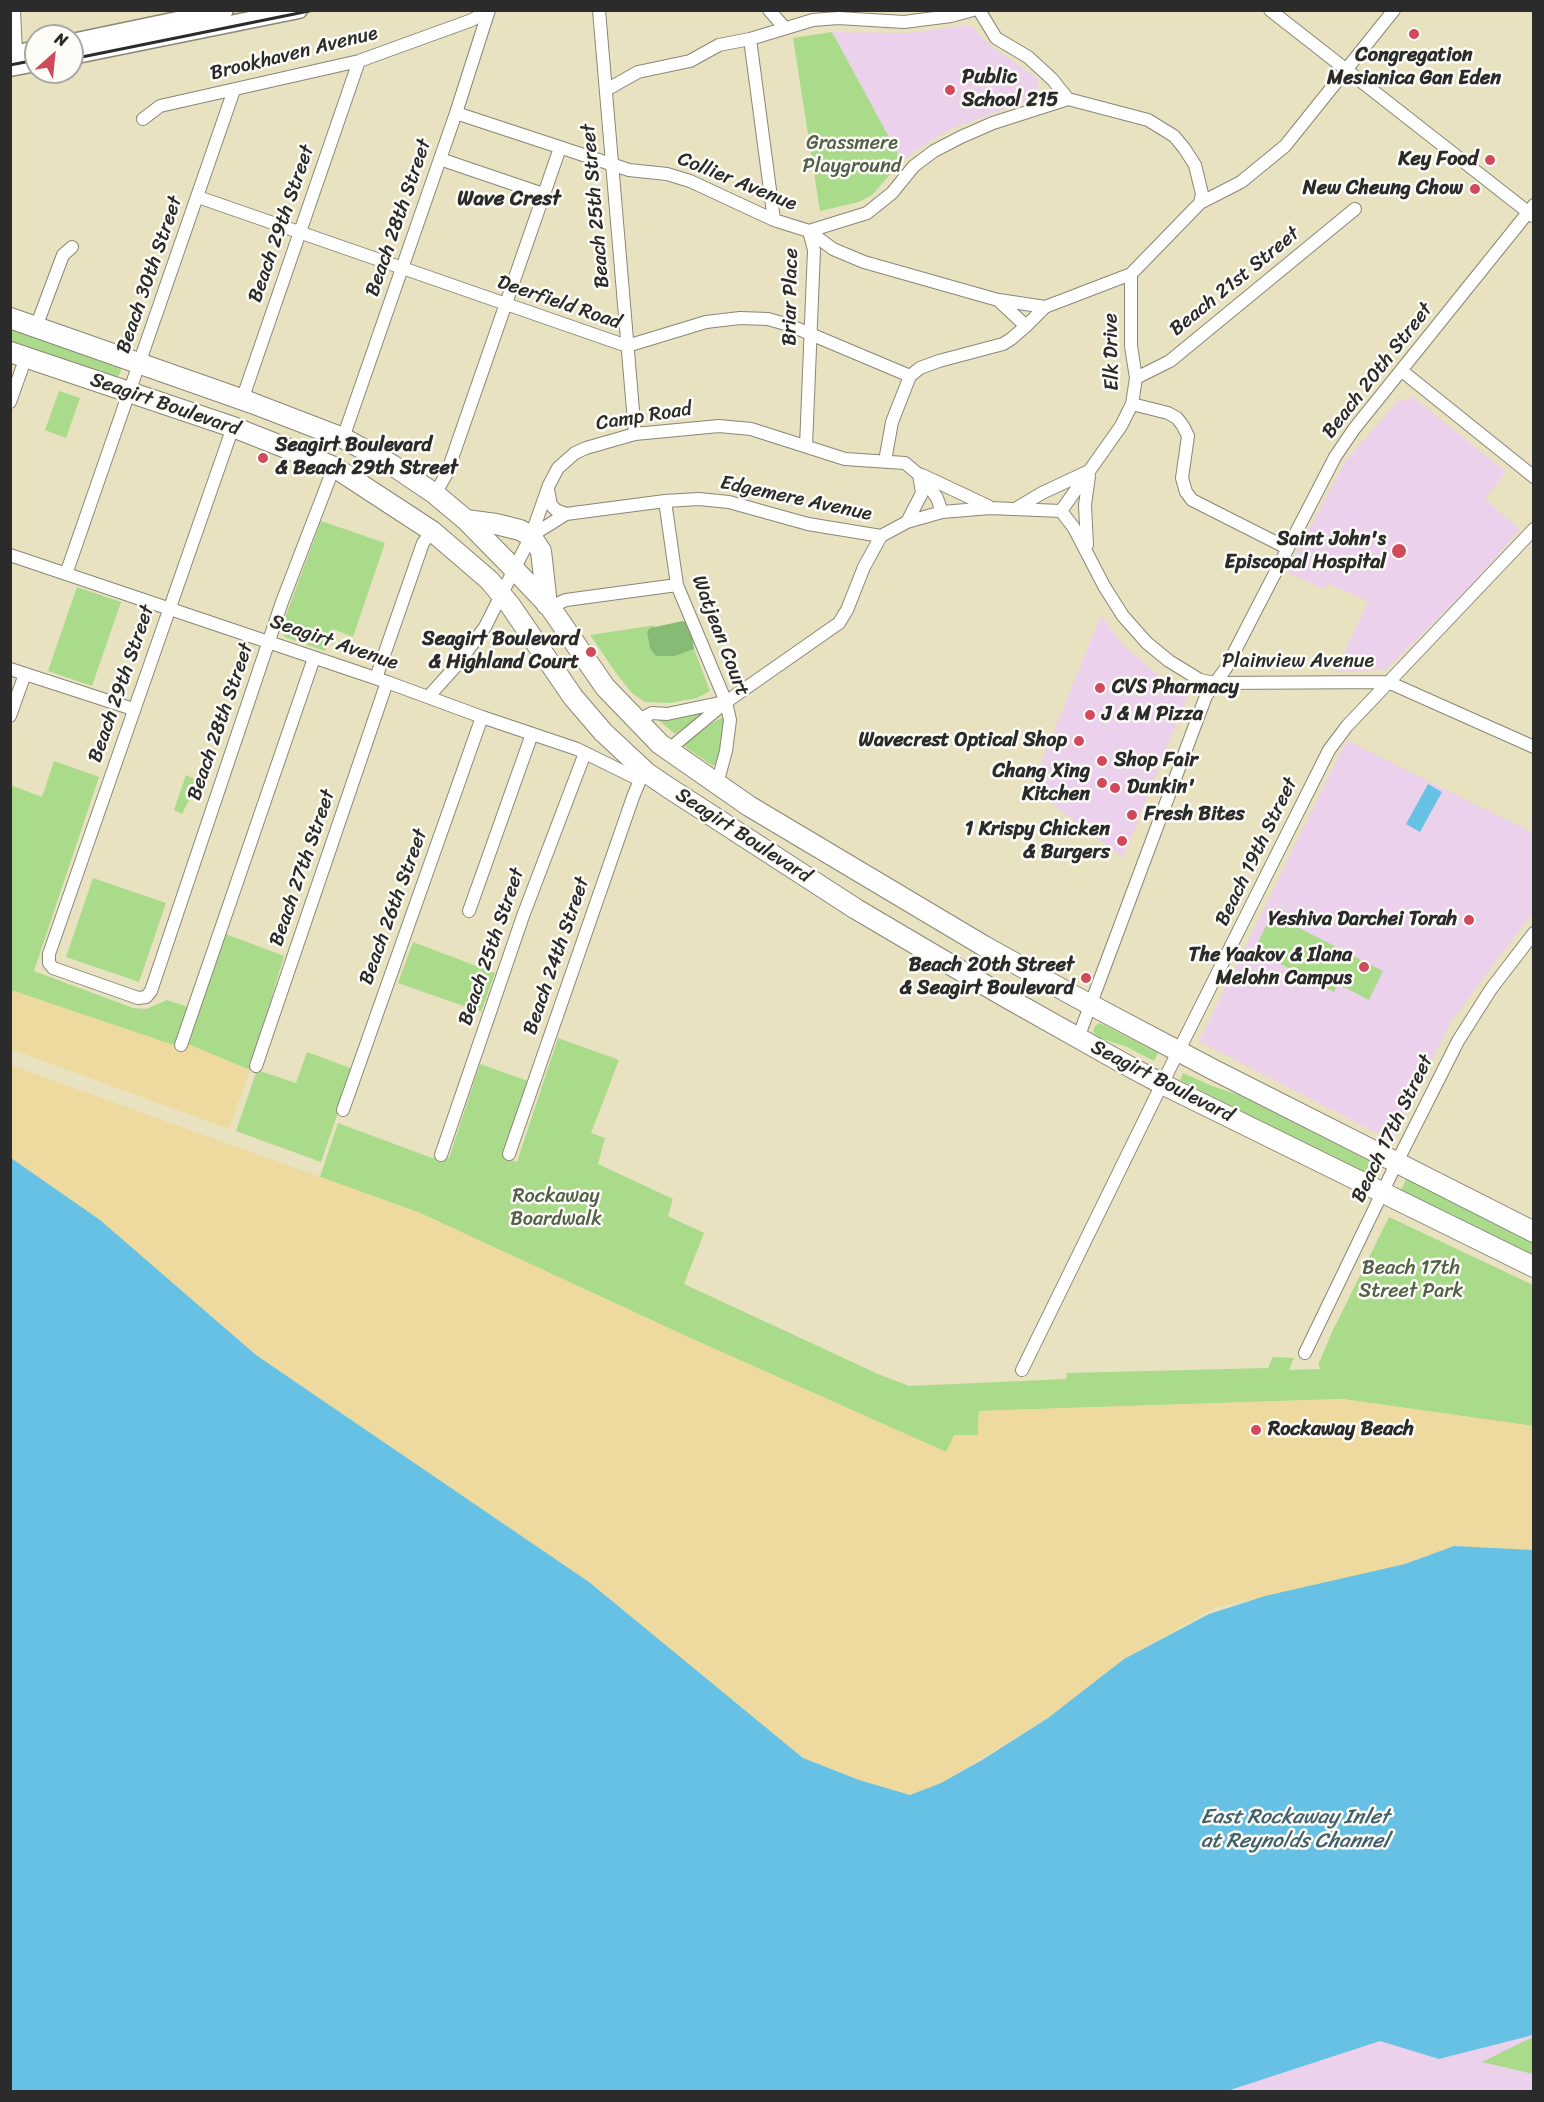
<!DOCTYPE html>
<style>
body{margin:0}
#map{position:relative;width:1544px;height:2102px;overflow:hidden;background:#e8e2c0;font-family:Sriracha,sans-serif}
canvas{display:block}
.frame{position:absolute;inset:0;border:12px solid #2b2b2b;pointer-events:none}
.north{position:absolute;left:24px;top:24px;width:60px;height:60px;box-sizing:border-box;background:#fdfcf7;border:2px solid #a9a8a5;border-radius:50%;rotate:27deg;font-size:16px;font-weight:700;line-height:24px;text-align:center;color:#2b2b2b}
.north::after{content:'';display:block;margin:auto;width:21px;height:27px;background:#d1495b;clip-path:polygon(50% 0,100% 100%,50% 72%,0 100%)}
</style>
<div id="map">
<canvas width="1544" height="2102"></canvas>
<div class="frame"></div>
<div class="north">N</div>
</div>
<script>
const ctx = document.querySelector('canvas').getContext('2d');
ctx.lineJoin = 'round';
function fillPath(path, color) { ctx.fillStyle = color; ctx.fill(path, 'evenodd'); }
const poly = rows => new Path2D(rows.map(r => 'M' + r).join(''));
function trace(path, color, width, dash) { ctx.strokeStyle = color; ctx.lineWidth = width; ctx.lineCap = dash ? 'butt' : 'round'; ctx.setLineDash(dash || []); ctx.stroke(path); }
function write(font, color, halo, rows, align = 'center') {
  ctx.font = font + ' Sriracha,sans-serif'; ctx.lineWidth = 5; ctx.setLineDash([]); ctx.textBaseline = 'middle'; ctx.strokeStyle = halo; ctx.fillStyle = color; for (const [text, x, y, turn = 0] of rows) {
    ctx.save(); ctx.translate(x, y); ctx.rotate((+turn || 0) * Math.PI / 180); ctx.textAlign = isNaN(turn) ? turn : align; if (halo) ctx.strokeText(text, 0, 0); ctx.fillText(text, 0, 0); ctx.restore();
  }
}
fillPath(poly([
 [966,25,973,27,992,47,1036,77,1039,82,1035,98,953,128,925,144,902,161,832,32,907,33],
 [1412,396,1506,472,1485,499,1520,530,1465,592,1385,670,1335,672,1368,601,1327,583,1324,589,1286,572,1346,460,1401,398,1407,402],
 [1101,615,1121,643,1154,672,1189,692,1123,858,1031,788],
 [1348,741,1533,833,1533,912,1450,1023,1392,1141,1199,1041,1342,749],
 [1533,2035,1533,2091,1220,2092,1380,2041,1439,2059]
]), '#ebd1eb');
fillPath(poly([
 [832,32,902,161,872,195,859,202,820,211,793,38],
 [11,328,122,367,117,380,11,343],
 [59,391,80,398,66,438,45,430],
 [321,521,385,543,353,637,333,629,325,651,284,637,282,626],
 [77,587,121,602,92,686,48,671],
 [656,625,647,632,650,648,675,656,694,649,710,691,697,698,670,703,645,702,632,693,619,677,590,635],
 [712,708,675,734,657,719],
 [728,714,718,762,713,766,688,749,685,746,685,742,692,735],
 [54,761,99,777,34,971,133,1008,146,1009,167,1000,191,1008,176,1046,11,990,10,785,42,797],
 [186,775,199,781,182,814,174,810],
 [93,878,166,903,139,982,66,957],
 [1272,914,1383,971,1369,1000,1338,984,1334,992,1254,950],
 [223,933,284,956,250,1070,190,1045,183,1045],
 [413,942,495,973,481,1012,398,983],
 [1099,1023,1102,1024,1158,1053,1154,1061,1125,1046,1099,1038,1093,1032,1095,1026],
 [558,1038,619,1060,591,1133,605,1138,598,1164,673,1199,668,1216,704,1233,684,1284,878,1374,909,1386,1066,1379,1067,1373,1268,1368,1273,1357,1294,1358,1289,1370,1321,1369,1318,1365,1333,1330,1389,1217,1533,1285,1533,1426,1342,1399,979,1411,978,1435,946,1452,688,1337,420,1213,320,1177,338,1123,432,1158,441,1155,449,1158,480,1064,528,1081,506,1158,517,1162],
 [307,1052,353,1069,321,1162,236,1131,257,1070,296,1083],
 [1183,1073,1212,1086,1239,1095,1377,1165,1371,1177,1180,1080],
 [1406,1179,1494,1223,1533,1241,1533,1256,1400,1192],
 [1533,2037,1533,2074,1482,2062,1508,2049]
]), '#a9db8a');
fillPath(poly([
 [683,621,688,624,691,629,694,649,675,656,656,656,650,648,647,632,650,628]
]), '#86bb76');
fillPath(poly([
 [10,990,176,1046,190,1045,250,1070,229,1129,11,1049],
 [10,1065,420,1213,688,1337,946,1452,954,1435,978,1435,979,1411,1342,1399,1533,1426,1533,1550,1454,1546,1405,1564,1215,1608,1124,1659,1048,1718,941,1783,910,1795,859,1780,803,1758,589,1582,256,1355,100,1221,11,1158]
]), '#eeda9e');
fillPath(poly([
 [1428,784,1442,792,1420,832,1406,824],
 [11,1158,100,1220,256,1355,589,1582,803,1758,859,1780,910,1795,941,1783,982,1760,1048,1718,1124,1659,1209,1614,1265,1596,1405,1564,1454,1546,1533,1550,1533,2035,1439,2059,1380,2041,1224,2092,11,2091]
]), '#66c1e4');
const street = poly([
 [14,10,16,53],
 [599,10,635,434],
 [769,10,784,27],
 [979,10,996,38,1028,57,1052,79,1068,99,1148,120,1174,136,1184,148,1195,165,1202,194,1200,203],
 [1270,10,1533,216],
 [750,39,774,220],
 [606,90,638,72,690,61,719,45,750,39,813,20,838,18,904,22,951,16,973,10],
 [456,113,629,170,667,174,690,181,774,220,809,231,833,249,864,262,998,300,1026,326,1045,307,1131,274,1200,203,1241,182,1285,146,1394,10],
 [143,119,160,106,359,61,472,20,489,10],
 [440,159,543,194],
 [198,197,627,346,706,322,740,318,768,319,789,325,910,376],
 [999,300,1045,307],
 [36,327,63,255,72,247],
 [1402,371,1534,477],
 [1136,378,1170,361,1355,209],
 [242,400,359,61],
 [10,402,26,357],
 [1132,404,1168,413,1177,418,1183,426,1188,436,1182,478,1186,492,1192,500,1287,548],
 [233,427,49,954,49,963,53,968,138,998,146,997,151,991,282,602,334,467],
 [343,438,456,113,489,10],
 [806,446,814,250,809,231,867,213,892,193,914,166,934,151,961,137,993,123,1068,99],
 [885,461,892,422,910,376,920,368,939,361,1003,344,1011,339,1026,326],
 [922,475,988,506],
 [548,489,551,505,556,510,566,514],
 [435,494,447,473,560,148],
 [665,501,677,585,726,702,730,720,726,751,717,784],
 [1017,508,1042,493,1089,471],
 [1061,511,1074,528,1104,586,1123,616,1147,643,1169,661,1200,680,1215,683,1388,682,1534,747],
 [1061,511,1121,426,1132,404,1136,378,1131,346,1131,274],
 [907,522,922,493,919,474],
 [531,536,566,514,665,501,699,499,729,502,808,524,881,536],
 [1087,545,1085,505,1089,476],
 [10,555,387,682,482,717,577,749,640,780],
 [66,574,234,90],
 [550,607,566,600,677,585],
 [10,669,133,709],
 [376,678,423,543,432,531],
 [429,696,456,666,485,627,531,536,549,485,558,468,575,453,586,448,635,434,719,426,751,429,845,459,905,463,924,479,937,498,942,512],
 [10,716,25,674],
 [637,721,652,713,667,714,724,702],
 [668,750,726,702,839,623,847,610,864,567,881,536,907,522,942,512,990,508,1061,511],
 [469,911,532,734],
 [1078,1038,1206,696,1226,668,1335,457,1354,429,1534,205],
 [181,1045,314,658],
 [256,1066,387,682],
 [343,1110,482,717],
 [509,1154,633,797,640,780,645,775],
 [441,1155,523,916,585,753],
 [1305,1353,1396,1164,1458,1041,1491,989,1534,933],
 [1022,1370,1162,1084,1329,750,1347,726,1534,529]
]);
const secondary = poly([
 [72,42,225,10],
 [10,55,36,49],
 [72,56,299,10],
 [10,68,36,63]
]);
const primary = poly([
 [10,318,252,403,343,438,392,465,435,494,466,520,515,570,550,607,605,687,660,744,749,806,984,946,1076,997,1214,1070,1534,1232],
 [10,352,233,427,334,467,432,531,489,580,510,605,573,697,603,732,647,773,666,786,856,909,1002,995,1121,1062,1162,1084,1534,1267],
 [466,520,496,524,520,530,531,536,541,551,547,605]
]);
trace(street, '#8a8676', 14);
trace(secondary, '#8a8676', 19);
trace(primary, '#8a8676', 22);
trace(street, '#fff', 12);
trace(secondary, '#fff', 16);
trace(primary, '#fff', 20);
trace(poly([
 [72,59,314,10],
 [10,65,36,60]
]), '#2b2b2b', 3);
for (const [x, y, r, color] of [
 [1414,34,6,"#d1495b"],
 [950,90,6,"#d1495b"],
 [1490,160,6,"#d1495b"],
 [1475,189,6,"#d1495b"],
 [263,458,6,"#d1495b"],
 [1399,551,8,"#d1495b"],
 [591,652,6,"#d1495b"],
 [1100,688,6,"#d1495b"],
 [1090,715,6,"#d1495b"],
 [1079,741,6,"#d1495b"],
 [1102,761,6,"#d1495b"],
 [1102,783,6,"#d1495b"],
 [1115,788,6,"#d1495b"],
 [1132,815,6,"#d1495b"],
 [1122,841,6,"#d1495b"],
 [1469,920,6,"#d1495b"],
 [1364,967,6,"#d1495b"],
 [1086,978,6,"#d1495b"],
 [1256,1430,6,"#d1495b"]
]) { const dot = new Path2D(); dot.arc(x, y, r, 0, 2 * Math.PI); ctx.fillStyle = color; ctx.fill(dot); trace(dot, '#fdfcf7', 2); }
write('20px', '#2b2b2b', '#fdfcf7', [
 ["Brookhaven Avenue",294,54,-14],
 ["Collier Avenue",737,182,22],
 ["Beach 25th Street",596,206,-95],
 ["Beach 28th Street",399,218,-71],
 ["Beach 29th Street",282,224,-71],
 ["Beach 30th Street",150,275,-71],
 ["Beach 21st Street",1235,282,-39],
 ["Briar Place",791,297,-89],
 ["Deerfield Road",559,303,19],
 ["Elk Drive",1112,352,-91],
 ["Beach 20th Street",1378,371,-52],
 ["Seagirt Boulevard",165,405,19],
 ["Camp Road",644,417,-9],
 ["Edgemere Avenue",796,499,12],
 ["Watjean Court",720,636,69],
 ["Seagirt Avenue",334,643,19],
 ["Plainview Avenue",1298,662],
 ["Beach 29th Street",122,684,-71],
 ["Beach 28th Street",221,722,-71],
 ["Seagirt Boulevard",743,836,33],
 ["Beach 19th Street",1257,852,-64],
 ["Beach 27th Street",303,868,-71],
 ["Beach 26th Street",394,907,-70],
 ["Beach 25th Street",492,947,-71],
 ["Beach 24th Street",557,956,-71],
 ["Seagirt Boulevard",1162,1082,27],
 ["Beach 17th Street",1393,1129,-64]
]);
write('bold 20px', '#2b2b2b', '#fdfcf7', [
 ["Congregation",1414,56,"center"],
 ["Mesianica Gan Eden",1414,79,"center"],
 ["Public",962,78,"left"],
 ["School 215",962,101,"left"],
 ["Key Food",1478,160],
 ["New Cheung Chow",1463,189],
 ["Seagirt Boulevard",275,446,"left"],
 ["& Beach 29th Street",275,469,"left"],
 ["Saint John's",1386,540],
 ["Episcopal Hospital",1386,563],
 ["Seagirt Boulevard",579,640],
 ["& Highland Court",579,663],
 ["CVS Pharmacy",1112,688,"left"],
 ["J & M Pizza",1102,715,"left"],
 ["Wavecrest Optical Shop",1067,741],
 ["Shop Fair",1114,761,"left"],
 ["Chang Xing",1090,772],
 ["Kitchen",1090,795],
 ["Dunkin'",1127,788,"left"],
 ["Fresh Bites",1144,815,"left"],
 ["1 Krispy Chicken",1110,830],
 ["& Burgers",1110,853],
 ["Yeshiva Darchei Torah",1457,920],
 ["The Yaakov & Ilana",1352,956],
 ["Melohn Campus",1352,979],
 ["Beach 20th Street",1074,966],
 ["& Seagirt Boulevard",1074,989],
 ["Rockaway Beach",1268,1430,"left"]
], 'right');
write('20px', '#516048', '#fdfcf7', [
 ["Grassmere",852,144],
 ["Playground",852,167],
 ["Rockaway",556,1197],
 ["Boardwalk",556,1220],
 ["Beach 17th",1411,1269],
 ["Street Park",1411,1292]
]);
write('bold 21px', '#2b2b2b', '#fdfcf7', [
 ["Wave Crest",509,200]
]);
write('italic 21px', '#40606c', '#fdfcf7', [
 ["East Rockaway Inlet",1295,1818],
 ["at Reynolds Channel",1295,1842]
]);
</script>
